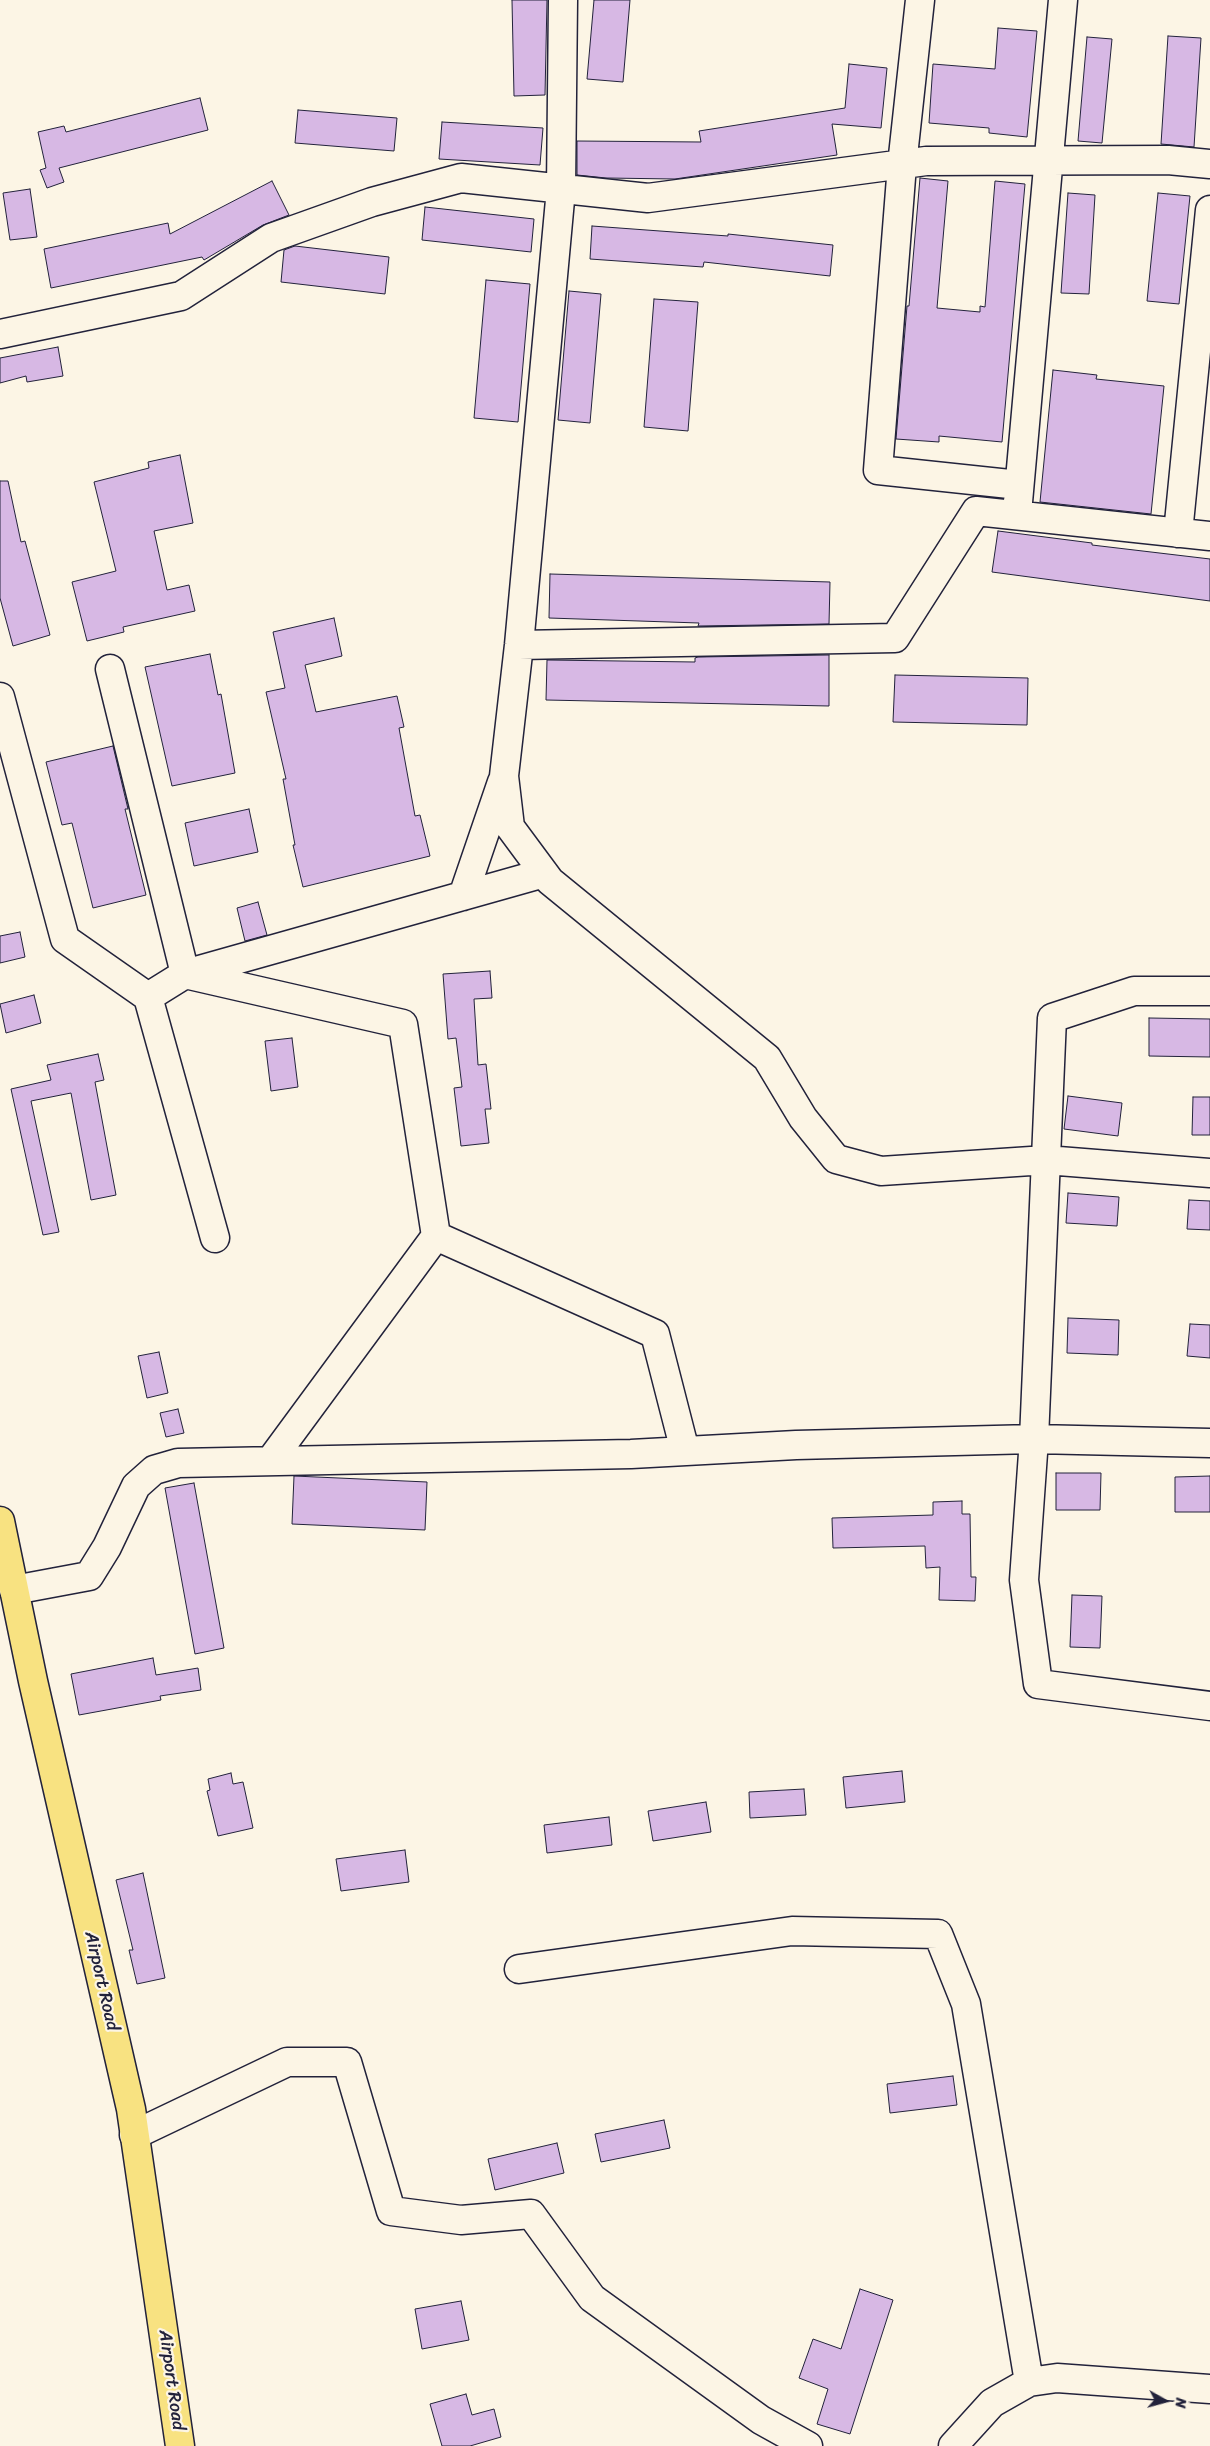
<!DOCTYPE html>
<style>
body{margin:0}
#map{position:relative;width:1210px;height:2446px;overflow:hidden;background:#fcf5e5;font-family:Sriracha,sans-serif}
canvas{display:block}
.north{position:absolute;left:1140px;top:2376px;width:50px;height:50px;-webkit-text-stroke:4px #fcf5e5;paint-order:stroke;rotate:97deg;font-size:14px;font-weight:700;line-height:20px;text-align:center;color:#22223b}
.north::after{content:'';display:block;margin:auto;width:18px;height:22px;background:#22223b;clip-path:polygon(50% 0,100% 100%,50% 72%,0 100%)}
</style>
<div id="map">
<canvas width="1210" height="2446"></canvas>
<div class="north">N</div>
</div>
<script>
const ctx = document.querySelector('canvas').getContext('2d');
ctx.lineJoin = 'round';
function fillPath(path, color) { ctx.fillStyle = color; ctx.fill(path, 'evenodd'); }
const poly = rows => new Path2D(rows.map(r => 'M' + r).join(''));
function trace(path, color, width, dash) { ctx.strokeStyle = color; ctx.lineWidth = width; ctx.lineCap = dash ? 'butt' : 'round'; ctx.setLineDash(dash || []); ctx.stroke(path); }
function write(font, color, halo, rows, align = 'center') {
  ctx.font = font + ' Sriracha,sans-serif'; ctx.lineWidth = 4.5; ctx.setLineDash([]); ctx.textBaseline = 'middle'; ctx.strokeStyle = halo; ctx.fillStyle = color; for (const [text, x, y, turn = 0] of rows) {
    ctx.save(); ctx.translate(x, y); ctx.rotate((+turn || 0) * Math.PI / 180); ctx.textAlign = isNaN(turn) ? turn : align; if (halo) ctx.strokeText(text, 0, 0); ctx.fillText(text, 0, 0); ctx.restore();
  }
}
const building = poly([
 [512,0,547,0,545,95,514,96,512,0],
 [594,0,630,0,623,82,587,79,594,0],
 [998,28,1037,31,1027,137,989,133,989,128,929,123,933,64,995,69,998,28],
 [1168,36,1201,38,1194,147,1161,144,1168,36],
 [1087,37,1112,39,1102,143,1078,141,1087,37],
 [849,64,887,68,881,128,832,124,837,155,675,179,606,178,577,175,577,141,701,142,699,131,845,108,849,64],
 [200,98,208,130,59,168,64,182,47,188,40,170,46,168,38,132,64,126,66,132,200,98],
 [298,110,397,118,394,151,295,143,298,110],
 [442,122,543,128,540,165,439,159,442,122],
 [920,178,948,181,937,308,980,312,980,306,985,307,995,181,1025,184,1002,442,939,436,939,442,896,439,907,306,909,306,920,178],
 [272,181,289,215,263,225,204,260,202,257,51,288,44,249,168,223,170,234,272,181],
 [30,189,37,237,10,240,3,193,30,189],
 [1068,193,1095,195,1089,294,1061,293,1068,193],
 [1158,193,1190,196,1179,304,1147,301,1158,193],
 [425,207,534,219,531,252,422,240,425,207],
 [592,226,728,236,728,234,833,245,830,276,704,262,703,267,590,259,592,226],
 [295,246,389,257,385,294,281,282,284,250,295,246],
 [486,280,530,284,518,422,474,418,486,280],
 [569,291,601,294,590,423,558,420,569,291],
 [654,299,698,302,688,431,644,427,654,299],
 [58,347,63,376,27,382,26,376,0,383,0,358,58,347],
 [1053,370,1097,375,1096,379,1164,386,1151,514,1040,502,1053,370],
 [180,455,193,523,154,531,167,590,189,585,195,611,123,627,124,632,87,641,72,582,116,571,94,482,149,468,148,462,180,455],
 [0,481,8,481,21,542,25,541,50,635,13,646,0,598,0,481],
 [998,531,1092,543,1092,545,1210,559,1210,601,992,572,998,531],
 [550,574,830,582,829,624,698,626,699,623,549,618,550,574],
 [334,618,342,656,305,665,316,712,397,696,404,727,399,728,415,816,420,815,430,856,303,887,293,845,295,845,283,779,286,779,266,692,285,688,273,632,334,618],
 [210,654,218,695,221,694,235,773,172,786,145,667,210,654],
 [829,655,829,706,546,700,547,660,695,662,695,658,698,657,829,655],
 [895,675,1028,678,1027,725,893,722,895,675],
 [113,746,128,809,125,809,146,895,93,908,72,823,62,825,46,762,113,746],
 [249,809,258,852,194,866,185,823,249,809],
 [258,902,267,935,245,941,237,908,258,902],
 [20,932,25,957,0,963,0,936,20,932],
 [490,971,492,998,474,999,478,1065,486,1064,491,1109,485,1109,489,1143,461,1146,454,1088,462,1087,456,1038,448,1039,443,974,490,971],
 [34,995,41,1023,6,1033,0,1004,34,995],
 [1149,1018,1210,1019,1210,1057,1149,1056,1149,1018],
 [292,1038,298,1087,271,1091,265,1041,292,1038],
 [98,1054,104,1080,95,1082,116,1195,91,1200,71,1093,31,1101,59,1232,43,1235,11,1089,51,1080,47,1065,98,1054],
 [1068,1096,1122,1103,1118,1136,1064,1129,1068,1096],
 [1193,1097,1210,1097,1210,1135,1192,1135,1193,1097],
 [1068,1193,1119,1197,1117,1226,1066,1223,1068,1193],
 [1189,1200,1210,1201,1210,1230,1187,1229,1189,1200],
 [1068,1318,1119,1320,1118,1355,1067,1353,1068,1318],
 [1190,1324,1210,1325,1210,1358,1187,1356,1190,1324],
 [159,1352,168,1393,147,1398,138,1356,159,1352],
 [178,1409,184,1433,166,1437,160,1413,178,1409],
 [1056,1473,1101,1473,1100,1510,1056,1510,1056,1473],
 [294,1476,427,1482,425,1530,292,1524,294,1476],
 [1210,1476,1210,1512,1175,1512,1175,1477,1210,1476],
 [194,1483,224,1648,195,1654,165,1488,194,1483],
 [962,1501,962,1514,970,1514,971,1577,976,1577,975,1601,939,1600,940,1567,926,1568,925,1546,833,1548,832,1518,933,1515,933,1502,962,1501],
 [1072,1595,1102,1596,1100,1648,1070,1647,1072,1595],
 [153,1658,156,1675,198,1668,201,1690,160,1696,161,1700,79,1715,71,1674,153,1658],
 [902,1771,905,1802,846,1808,843,1777,902,1771],
 [231,1773,233,1784,243,1782,253,1828,218,1836,207,1791,210,1790,208,1779,231,1773],
 [804,1789,806,1815,750,1818,749,1792,804,1789],
 [706,1802,711,1832,653,1841,648,1811,706,1802],
 [609,1817,612,1845,547,1853,544,1825,609,1817],
 [405,1850,409,1882,341,1891,336,1859,405,1850],
 [143,1873,165,1978,137,1984,129,1950,133,1950,116,1880,143,1873],
 [953,2076,957,2105,890,2113,887,2084,953,2076],
 [664,2120,670,2148,601,2162,595,2134,664,2120],
 [557,2143,564,2173,495,2190,488,2159,557,2143],
 [860,2289,893,2300,850,2434,817,2424,828,2389,799,2378,813,2339,841,2349,860,2289],
 [461,2301,469,2340,422,2349,415,2309,461,2301],
 [466,2394,472,2415,494,2409,501,2437,470,2446,442,2446,430,2404,466,2394]
]);
fillPath(building, '#d7b8e4');
trace(building, '#22223b', 1);
const minor = poly([
 [563,0,561,189,519,645,504,776,510,827,550,881,767,1058,803,1118,836,1159,881,1171,1046,1160,1210,1173],
 [920,0,902,165,878,470,1019,485],
 [0,334,181,296,271,238,372,202,461,178,648,198,926,161,1168,160,1210,164],
 [1018,502,1063,0],
 [1178,533,1210,210],
 [519,645,895,638,976,511,1210,536],
 [110,669,185,974,148,997,215,1238],
 [0,697,65,939,148,997],
 [463,896,502,782],
 [189,973,544,873],
 [185,974,403,1024,436,1236,655,1334,685,1451],
 [1210,991,1134,991,1052,1018,1034,1439,1024,1580,1038,1684,1210,1706],
 [271,1460,436,1236],
 [14,1590,89,1576,107,1547,136,1486,154,1470,178,1463,631,1454,796,1445,1034,1439,1210,1443],
 [519,1969,792,1931,938,1934,966,2004,1029,2382],
 [134,2135,287,2062,347,2062,391,2211,461,2220,531,2214,592,2298,761,2420,808,2446],
 [953,2446,992,2403,1029,2382,1057,2378,1210,2389]
]);
const major = poly([
 [0,1521,33,1681,131,2109,180,2446]
]);
trace(minor, '#22223b', 31);
trace(major, '#22223b', 31);
trace(minor, '#fcf5e5', 28);
trace(major, '#f8e281', 28);
write('18px', '#22223b', '#fcf5e5', [
 ["Airport Road",101,1981,77],
 ["Airport Road",171,2380,82]
]);
</script>
